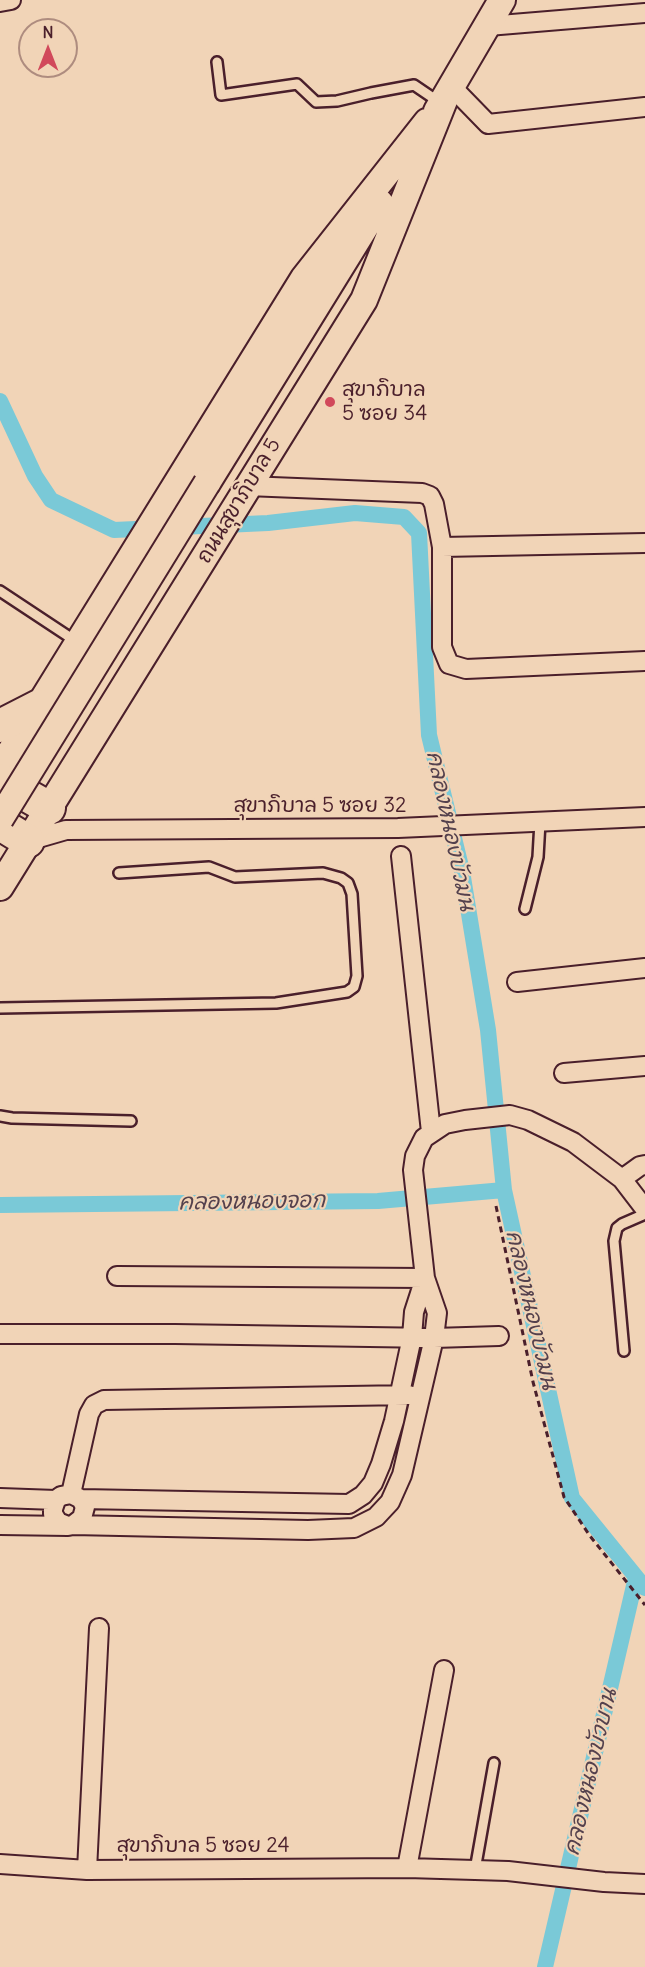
<!DOCTYPE html>
<meta charset="utf-8">
<style>
body{margin:0}
#map{position:relative;width:645px;height:1967px;overflow:hidden;background:#f1d4b7;font-family:Delius,sans-serif}
canvas{display:block}
.north{position:absolute;left:18px;top:18px;width:60px;height:60px;box-sizing:border-box;background:#f1d4b7;border:2px solid #ae8c7f;border-radius:50%;rotate:0deg;font-size:16px;font-weight:700;line-height:24px;text-align:center;color:#4a1f2b}
.north::after{content:'';display:block;margin:auto;width:21px;height:27px;background:#d1495b;clip-path:polygon(50% 0,100% 100%,50% 72%,0 100%)}
</style>
<div id="map">
<canvas width="645" height="1967"></canvas>
<div class="north">N</div>
</div>
<script>
const ctx = document.querySelector('canvas').getContext('2d');
ctx.lineJoin = 'round';
const poly = rows => new Path2D(rows.map(r => 'M' + r).join(''));
function trace(path, color, width, dash) { ctx.strokeStyle = color; ctx.lineWidth = width; ctx.lineCap = dash ? 'butt' : 'round'; ctx.setLineDash(dash || []); ctx.stroke(path); }
function write(font, color, halo, rows, align = 'center') {
  ctx.font = font + ' Delius,"Playpen Sans Thai",sans-serif'; ctx.lineWidth = 4.5; ctx.setLineDash([]); ctx.textBaseline = 'middle'; ctx.strokeStyle = halo; ctx.fillStyle = color; for (const [text, x, y, turn = 0] of rows) {
    ctx.save(); ctx.translate(x, y); ctx.rotate((+turn || 0) * Math.PI / 180); ctx.textAlign = isNaN(turn) ? turn : align; if (halo) ctx.strokeText(text, 0, 0); ctx.fillText(text, 0, 0); ctx.restore();
  }
}
trace(poly([
 [0,401,35,476,51,500,114,530,268,523,355,513,404,517,419,533,429,735,462,871,488,1030,504,1190,572,1498,645,1588],
 [0,1205,378,1201,504,1190],
 [545,1967,636,1577]
]), '#7ac9d7', 16);
const lane = poly([
 [217,62,221,95,297,84,316,102,337,101,371,93,414,85,439,102],
 [0,591,77,642],
 [525,909,538,857,540,822],
 [0,1008,276,1003,347,992,354,987,357,976,352,894,348,883,341,878,323,873,235,877,209,867,119,873],
 [0,1116,12,1118,131,1121],
 [624,1351,614,1241,617,1228,622,1224,645,1214],
 [475,1870,494,1763]
]);
const street = poly([
 [0,2,11,0],
 [488,26,645,13],
 [452,87,488,124,645,107],
 [247,486,422,493,430,496,434,504,442,547,442,647,449,664,466,669,645,661],
 [442,547,645,543],
 [28,841,66,830,398,828,645,817],
 [401,856,431,1132],
 [517,982,645,968],
 [564,1073,645,1066],
 [622,1179,640,1166,645,1165],
 [117,1276,425,1278],
 [0,1334,175,1334,434,1338,499,1336],
 [71,1494,89,1414,94,1405,104,1400,409,1395],
 [0,1498,56,1500],
 [81,1499,349,1504,363,1495,373,1483,381,1464,394,1421,412,1337,414,1312,425,1278],
 [0,1525,68,1526,73,1525,82,1518,85,1507,81,1499,71,1494,61,1496,56,1500,53,1509,53,1514,58,1522,68,1526],
 [73,1525,308,1530,354,1528,376,1517,390,1502,402,1475,434,1338,437,1313,425,1278,413,1170,415,1156,424,1138,445,1124,465,1120,510,1115,528,1120,573,1142,622,1179,645,1209],
 [0,1864,87,1870,407,1868,475,1870,508,1871,604,1882,645,1884],
 [407,1868,444,1670],
 [87,1870,99,1628]
]);
const secondary = poly([
 [437,111,502,0],
 [207,483,380,203],
 [0,769,304,278,427,122],
 [0,887,364,300,445,98]
]);
const highway = poly([
 [0,726,39,706],
 [0,780,49,808],
 [0,824,28,841]
]);
trace(lane, '#4a1f2b', 14);
trace(street, '#4a1f2b', 22);
trace(secondary, '#4a1f2b', 30);
trace(highway, '#4a1f2b', 36);
trace(poly([
 [496,1206,533,1382,564,1497,590,1536,645,1605]
]), '#4a1f2b', 3, [6, 4.5]);
trace(lane, '#f1d4b7', 9);
trace(street, '#f1d4b7', 18);
trace(secondary, '#f1d4b7', 26);
trace(highway, '#f1d4b7', 32);
const secondaryBridge = poly([
 [0,819,207,483]
]);
trace(secondaryBridge, '#4a1f2b', 30, []);
trace(secondaryBridge, '#f1d4b7', 26);
for (const [x, y, r, color] of [
 [330,402,6,"#d1495b"]
]) { const dot = new Path2D(); dot.arc(x, y, r, 0, 2 * Math.PI); ctx.fillStyle = color; ctx.fill(dot); trace(dot, '#f1d4b7', 2); }
write('21px', '#4a1f2b', '#f1d4b7', [
 ["สุขาภิบาล",342,390],
 ["5 ซอย 34",342,414]
], 'left');
write('21px', '#4a1f2b', '#f1d4b7', [
 ["ถนนสุขาภิบาล 5",239,501,-59],
 ["สุขาภิบาล 5 ซอย 32",320,806],
 ["สุขาภิบาล 5 ซอย 24",203,1846]
]);
write('italic 22px', '#54414d', '#f1d4b7', [
 ["คลองหนองบัวมน",450,831,78],
 ["คลองหนองจอก",252,1202,-1],
 ["คลองหนองบัวมน",531,1310,77],
 ["คลองหนองบัวบาน",591,1772,-77]
]);
</script>
